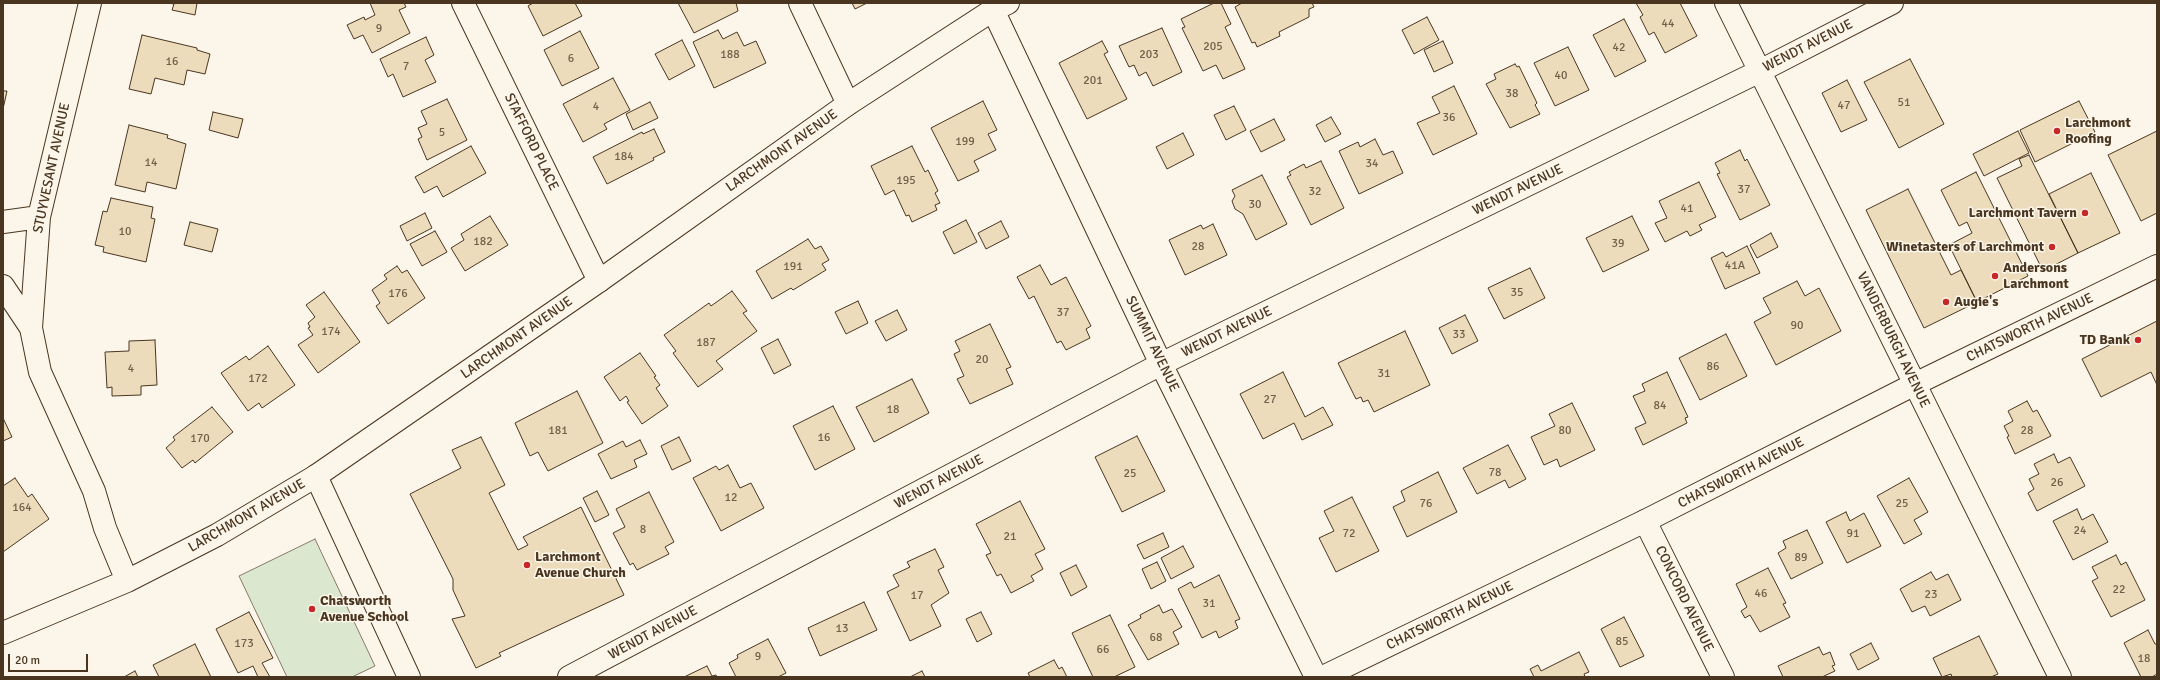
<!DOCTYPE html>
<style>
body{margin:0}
#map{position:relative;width:2160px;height:680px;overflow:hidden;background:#fbf6e9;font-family:Signika,sans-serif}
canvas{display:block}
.frame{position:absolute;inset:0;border:4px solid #4a3520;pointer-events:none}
.scale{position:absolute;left:8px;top:654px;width:80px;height:18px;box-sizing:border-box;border:2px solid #4a3520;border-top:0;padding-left:5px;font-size:12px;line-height:14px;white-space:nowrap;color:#4a3520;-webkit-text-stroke:3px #fbf6e9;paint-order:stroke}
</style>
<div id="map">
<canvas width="2160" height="680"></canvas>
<div class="frame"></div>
<div class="scale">20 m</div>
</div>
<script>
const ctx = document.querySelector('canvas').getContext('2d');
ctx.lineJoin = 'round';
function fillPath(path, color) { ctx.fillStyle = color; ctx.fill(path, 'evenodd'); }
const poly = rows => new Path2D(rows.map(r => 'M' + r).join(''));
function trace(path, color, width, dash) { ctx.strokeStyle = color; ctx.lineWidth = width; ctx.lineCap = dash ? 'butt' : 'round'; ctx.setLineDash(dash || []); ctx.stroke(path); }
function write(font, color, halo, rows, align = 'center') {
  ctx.font = font + ' Signika,sans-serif'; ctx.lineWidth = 3; ctx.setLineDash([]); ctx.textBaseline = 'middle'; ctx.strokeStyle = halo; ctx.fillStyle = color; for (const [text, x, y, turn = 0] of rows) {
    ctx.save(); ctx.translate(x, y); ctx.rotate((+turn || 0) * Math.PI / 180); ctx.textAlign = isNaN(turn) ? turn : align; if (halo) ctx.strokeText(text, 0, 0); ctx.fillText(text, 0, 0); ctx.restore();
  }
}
const green = poly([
 [315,539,375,666,352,677,287,677,239,576,315,539]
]);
fillPath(green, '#dce7d0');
trace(green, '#887966', 1);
const building = poly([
 [168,3,197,3,195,15,172,10,174,4,168,3],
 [370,3,404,3,406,7,399,10,410,33,372,53,363,35,354,39,347,25,364,17,365,20,375,15,370,3],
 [533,3,575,3,582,16,543,36,528,6,533,3],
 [678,3,736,3,738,11,694,33,678,3],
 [852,3,867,3,855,9,852,3],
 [1214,3,1221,3,1231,24,1225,27,1245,69,1223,79,1216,65,1203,71,1182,28,1185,27,1181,19,1214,3],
 [1242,3,1312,3,1314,7,1309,9,1309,17,1279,32,1280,36,1257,47,1255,42,1252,43,1235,7,1242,3],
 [1636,3,1680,3,1697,36,1665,53,1654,32,1649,35,1640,17,1643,15,1636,3],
 [1427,17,1439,40,1414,54,1402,30,1427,17],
 [1624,19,1646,61,1615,77,1593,35,1624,19],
 [1162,28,1182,72,1153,86,1146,72,1139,76,1134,65,1129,67,1119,46,1162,28],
 [718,30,723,39,737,32,744,46,756,41,766,63,714,88,693,42,718,30],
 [580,31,599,68,562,86,544,50,580,31],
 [142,35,197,48,197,50,210,54,205,74,187,70,184,85,155,78,151,94,129,89,142,35],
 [426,37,434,55,425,60,436,82,403,97,393,74,388,77,380,59,426,37],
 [682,40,695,66,669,80,655,54,682,40],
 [1102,41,1108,52,1104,54,1127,99,1087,119,1059,63,1102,41],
 [1443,41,1453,63,1434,72,1424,50,1443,41],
 [1568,47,1589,90,1555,106,1534,63,1568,47],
 [1910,59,1944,124,1899,148,1864,82,1910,59],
 [1515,64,1517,67,1519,66,1537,103,1535,105,1540,114,1510,128,1486,84,1496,79,1494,74,1515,64],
 [613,78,630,110,604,124,607,129,583,142,563,104,613,78],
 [1847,80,1867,120,1841,132,1822,93,1847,80],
 [1454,86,1477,134,1433,155,1417,123,1440,113,1432,97,1454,86],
 [3,91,7,91,3,109,3,91],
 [447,99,467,140,427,160,418,139,422,137,418,128,427,124,421,111,447,99],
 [983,101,997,130,988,134,996,150,974,161,979,171,958,181,931,128,983,101],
 [2079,101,2095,132,2035,162,2020,130,2079,101],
 [650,102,658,118,633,130,626,114,650,102],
 [1234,106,1246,130,1226,140,1214,115,1234,106],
 [213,112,243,119,238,138,209,130,213,112],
 [1331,117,1341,134,1325,142,1316,125,1331,117],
 [1274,119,1285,140,1261,152,1250,131,1274,119],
 [129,125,168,135,167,138,186,144,176,189,147,182,145,192,115,185,129,125],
 [654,129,665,152,653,158,654,160,607,184,593,157,642,132,643,134,654,129],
 [2018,131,2029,153,1984,176,1973,154,2018,131],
 [2157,131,2157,213,2141,221,2108,155,2157,131],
 [1183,133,1194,155,1167,169,1156,147,1183,133],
 [1375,139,1383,155,1393,151,1403,173,1359,194,1339,151,1358,142,1360,147,1375,139],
 [471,146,486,173,443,197,437,186,424,193,415,177,471,146],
 [912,146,925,172,928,170,938,191,935,193,940,203,935,205,937,210,912,222,909,215,906,216,894,190,885,195,871,166,912,146],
 [1740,150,1745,161,1747,159,1770,205,1740,220,1717,174,1720,173,1715,163,1740,150],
 [2029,155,2078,253,2043,271,1997,178,2022,166,2019,159,2029,155],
 [1321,161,1344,208,1311,225,1287,177,1291,175,1289,172,1304,164,1306,168,1321,161],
 [1976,172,2028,276,1977,302,1949,245,1972,233,1967,222,1959,226,1941,190,1976,172],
 [2091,173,2120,233,2078,253,2049,194,2091,173],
 [1262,175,1287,224,1256,240,1243,214,1235,209,1232,201,1235,196,1232,190,1262,175],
 [1699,182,1716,217,1699,225,1702,230,1690,236,1687,231,1665,242,1655,223,1667,218,1659,201,1699,182],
 [1908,189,1951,275,1961,270,1977,302,1924,328,1866,210,1908,189],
 [111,198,153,207,151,218,155,219,146,262,103,252,104,247,95,245,103,211,107,212,111,198],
 [425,213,432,228,407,241,400,226,425,213],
 [490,216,508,245,465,271,451,248,464,240,461,234,490,216],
 [1632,216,1649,250,1603,272,1586,238,1632,216],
 [966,220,977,242,954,254,943,232,966,220],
 [1001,221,1009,237,986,249,978,233,1001,221],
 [190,222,218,229,212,252,184,245,190,222],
 [1213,224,1227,255,1185,275,1169,240,1201,225,1203,229,1213,224],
 [435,231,447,252,422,266,410,244,435,231],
 [1771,233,1778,247,1757,258,1750,245,1771,233],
 [808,239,815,249,821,246,829,260,822,264,826,270,793,290,791,288,772,299,756,271,808,239],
 [1747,246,1760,273,1725,289,1711,258,1723,252,1726,257,1747,246],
 [1040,265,1051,285,1066,277,1091,326,1086,329,1090,338,1066,350,1061,341,1057,343,1034,296,1029,299,1017,277,1040,265],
 [397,266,402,273,407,270,425,298,388,324,376,306,380,303,372,290,387,279,384,275,397,266],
 [1530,268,1545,298,1504,319,1488,288,1530,268],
 [1797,281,1805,296,1819,288,1841,331,1776,365,1754,322,1771,313,1763,298,1797,281],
 [732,291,747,311,743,313,757,331,716,361,723,369,698,387,673,353,676,351,664,335,709,303,711,306,732,291],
 [324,292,360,342,318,373,298,345,313,335,308,328,310,327,308,323,315,317,306,305,324,292],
 [858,301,868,323,846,334,835,312,858,301],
 [897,310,907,330,886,341,875,321,897,310],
 [1465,315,1478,341,1452,354,1439,328,1465,315],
 [2157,321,2157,385,2151,372,2101,397,2082,359,2157,321],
 [990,324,1011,367,1006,369,1013,384,970,404,957,379,964,376,954,354,960,351,955,341,990,324],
 [1405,331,1430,385,1374,412,1368,400,1363,402,1361,397,1356,399,1338,363,1405,331],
 [1726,334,1747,376,1700,400,1679,358,1726,334],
 [778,339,791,365,774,374,761,348,778,339],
 [155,340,157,385,141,386,141,395,112,396,112,387,107,388,105,352,129,351,129,341,155,340],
 [268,346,295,385,262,408,259,403,248,411,221,373,246,356,249,360,268,346],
 [640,353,656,376,654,377,660,385,656,388,668,406,642,424,627,402,629,401,626,396,620,401,604,377,640,353],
 [1283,372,1305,417,1323,407,1333,425,1302,440,1294,423,1263,439,1240,394,1283,372],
 [1667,372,1688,417,1685,418,1687,423,1643,445,1635,428,1646,423,1633,396,1645,391,1642,384,1667,372],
 [912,379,929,413,874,442,856,407,912,379],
 [577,391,603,443,548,471,538,452,530,456,515,423,577,391],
 [2027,401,2033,412,2037,410,2051,436,2015,454,2007,437,2009,436,2004,426,2013,421,2008,411,2027,401],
 [1572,403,1595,450,1560,467,1557,459,1544,465,1531,437,1555,426,1549,414,1572,403],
 [833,406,855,449,815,470,793,426,833,406],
 [212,407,233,432,195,463,193,460,182,468,166,448,175,440,173,437,212,407],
 [3,418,12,437,3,441,3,418],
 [1137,436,1165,491,1122,512,1095,457,1137,436],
 [481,437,505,485,489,493,518,550,528,545,523,537,581,507,624,595,499,653,501,656,476,668,452,619,465,616,453,590,453,579,410,494,461,468,452,450,481,437],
 [679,437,691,461,672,470,661,446,679,437],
 [640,440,647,454,634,460,637,467,611,479,598,454,623,441,626,447,640,440],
 [1508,445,1526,479,1509,488,1505,480,1477,494,1463,468,1508,445],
 [2054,454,2058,463,2070,457,2085,486,2037,511,2028,493,2034,489,2029,479,2039,474,2034,464,2054,454],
 [728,465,740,488,751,483,764,508,721,531,693,478,716,466,719,470,728,465],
 [1438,472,1457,512,1407,537,1393,507,1405,501,1401,491,1438,472],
 [15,478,28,497,32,494,49,519,3,552,3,486,15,478],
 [1909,478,1928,512,1914,520,1922,534,1904,544,1877,496,1909,478],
 [597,491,609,515,595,522,583,498,597,491],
 [649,492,674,542,665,547,669,554,637,570,633,563,630,565,613,533,625,527,616,509,649,492],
 [1352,497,1379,551,1336,572,1319,538,1334,531,1324,511,1352,497],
 [1020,501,1045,549,1035,554,1043,569,1031,576,1034,581,1011,593,1001,574,997,576,986,555,991,553,976,524,1020,501],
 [2077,509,2082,520,2093,514,2108,542,2073,560,2053,521,2077,509],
 [1846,512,1850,521,1864,513,1881,546,1847,563,1826,522,1846,512],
 [1807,530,1823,563,1791,579,1778,553,1786,548,1783,541,1807,530],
 [1163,533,1169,547,1144,559,1137,545,1163,533],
 [1183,546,1194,567,1171,579,1161,558,1183,546],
 [935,549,944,567,938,570,949,593,931,605,941,626,910,641,887,592,899,586,893,575,910,567,907,562,935,549],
 [2116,555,2121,565,2126,562,2145,600,2111,617,2092,581,2098,578,2092,567,2116,555],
 [1157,562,1166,581,1151,589,1142,569,1157,562],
 [1076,565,1087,587,1071,596,1060,573,1076,565],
 [1768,568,1786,603,1783,604,1790,617,1760,632,1750,615,1745,618,1741,611,1747,607,1736,584,1768,568],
 [1931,572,1936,580,1948,574,1961,600,1930,616,1925,606,1912,612,1900,589,1931,572],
 [1219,575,1240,619,1235,621,1238,628,1219,638,1216,631,1202,638,1178,589,1191,582,1194,588,1219,575],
 [864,602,877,630,820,656,808,628,864,602],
 [1159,605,1163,613,1172,609,1182,627,1173,632,1179,644,1148,660,1128,625,1141,618,1140,615,1159,605],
 [249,612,273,658,262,663,270,677,258,677,253,666,238,673,216,629,249,612],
 [981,612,992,634,977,642,966,619,981,612],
 [1110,615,1135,667,1114,677,1093,677,1072,633,1110,615],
 [1624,617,1644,656,1620,667,1601,629,1624,617],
 [2148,630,2155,644,2157,644,2157,674,2152,677,2141,677,2124,643,2148,630],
 [1979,636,1998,674,1991,677,1952,677,1951,674,1942,677,1933,658,1979,636],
 [768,639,786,673,778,677,736,677,729,663,738,658,737,655,768,639],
 [1871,643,1879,659,1858,670,1850,654,1871,643],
 [195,644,211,677,159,677,153,665,195,644],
 [1819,647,1823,655,1830,652,1835,665,1832,666,1835,671,1822,677,1783,677,1778,666,1819,647],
 [1579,652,1589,672,1584,674,1585,677,1534,677,1530,669,1538,665,1541,671,1579,652],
 [1054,660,1059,669,1062,667,1067,677,1030,677,1028,673,1054,660],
 [707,666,712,676,716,675,717,677,684,677,707,666],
 [135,671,138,677,124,677,135,671],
 [922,671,925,677,910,677,922,671]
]);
fillPath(building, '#ecdcbc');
trace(building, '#4a3520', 1);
const street = poly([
 [463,3,599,281],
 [800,3,848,104],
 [1726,3,2060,677],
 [993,10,1161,364,1316,677],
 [316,476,409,677],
 [1645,521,1723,677],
 [569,677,1161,364,1760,71,1892,3]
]);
const secondary = poly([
 [90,3,39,217,31,328,40,372,94,491,105,528,127,581],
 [3,222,39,217],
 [3,286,31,328],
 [3,633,127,581,217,535,316,476,599,281,848,104,993,10,1008,3],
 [1323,677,1645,521,1915,384,2157,266]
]);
trace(street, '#4a3520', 24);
trace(secondary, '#4a3520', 24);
trace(street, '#fbf6e9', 22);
trace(secondary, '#fbf6e9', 22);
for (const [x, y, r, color] of [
 [2057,131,4,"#c62828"],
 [2085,213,4,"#c62828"],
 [2052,247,4,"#c62828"],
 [1995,276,4,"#c62828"],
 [1946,302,4,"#c62828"],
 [2138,340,4,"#c62828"],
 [527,565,4,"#c62828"],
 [312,609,4,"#c62828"]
]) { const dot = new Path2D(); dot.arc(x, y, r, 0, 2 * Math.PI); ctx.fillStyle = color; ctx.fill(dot); trace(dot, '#fbf6e9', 1.5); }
write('12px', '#725f47', null, [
 ["44",1668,24],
 ["9",379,29],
 ["205",1213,47],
 ["42",1619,48],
 ["188",730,55],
 ["203",1149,55],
 ["6",571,59],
 ["16",172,62],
 ["7",406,67],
 ["40",1561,76],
 ["201",1093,81],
 ["38",1512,94],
 ["51",1904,103],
 ["47",1844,106],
 ["4",596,107],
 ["36",1449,118],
 ["5",442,133],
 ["199",965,142],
 ["184",624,157],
 ["14",151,163],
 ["34",1372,164],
 ["195",906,181],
 ["37",1744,190],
 ["32",1315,192],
 ["30",1255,205],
 ["41",1687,209],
 ["10",125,232],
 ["182",483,242],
 ["39",1618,244],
 ["28",1198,247],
 ["41A",1735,266],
 ["191",793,267],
 ["35",1517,293],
 ["176",398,294],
 ["37",1063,313],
 ["90",1797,326],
 ["174",331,332],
 ["33",1459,335],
 ["187",706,343],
 ["20",982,360],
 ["86",1713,367],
 ["4",131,369],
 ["31",1384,374],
 ["172",258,379],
 ["27",1270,400],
 ["84",1660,406],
 ["18",893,410],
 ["181",558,431],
 ["80",1565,431],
 ["28",2027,431],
 ["16",824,438],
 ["170",200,439],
 ["78",1495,473],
 ["25",1130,474],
 ["26",2057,483],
 ["12",731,498],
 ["76",1426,504],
 ["25",1902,504],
 ["164",22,508],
 ["8",643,530],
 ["24",2080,531],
 ["72",1349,534],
 ["91",1853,534],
 ["21",1010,537],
 ["89",1801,558],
 ["22",2119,590],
 ["46",1761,594],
 ["23",1931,595],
 ["17",917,596],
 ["31",1209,604],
 ["13",842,629],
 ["68",1156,638],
 ["85",1622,642],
 ["173",244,644],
 ["66",1103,650],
 ["9",758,657],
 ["18",2144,659]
]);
write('14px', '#4a3520', '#fbf6e9', [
 ["WENDT AVENUE",1808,46,-27],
 ["STAFFORD PLACE",531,142,64],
 ["LARCHMONT AVENUE",782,151,-35],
 ["STUYVESANT AVENUE",52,168,-78],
 ["WENDT AVENUE",1518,190,-26],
 ["CHATSWORTH AVENUE",2030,328,-26],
 ["WENDT AVENUE",1227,332,-26],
 ["LARCHMONT AVENUE",517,338,-35],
 ["VANDERBURGH AVENUE",1893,340,64],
 ["SUMMIT AVENUE",1152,344,64],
 ["CHATSWORTH AVENUE",1741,473,-27],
 ["WENDT AVENUE",939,482,-28],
 ["LARCHMONT AVENUE",247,516,-30],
 ["CONCORD AVENUE",1684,599,64],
 ["CHATSWORTH AVENUE",1450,616,-26],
 ["WENDT AVENUE",653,633,-28]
]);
write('bold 14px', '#4a3520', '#fbf6e9', [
 ["Larchmont",2065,123],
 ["Roofing",2065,139],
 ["Larchmont Tavern",2077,213,"right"],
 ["Winetasters of Larchmont",2044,247,"right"],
 ["Andersons",2003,268],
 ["Larchmont",2003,284],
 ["Augie's",1954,302],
 ["TD Bank",2130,340,"right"],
 ["Larchmont",535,557],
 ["Avenue Church",535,573],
 ["Chatsworth",320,601],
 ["Avenue School",320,617]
], 'left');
</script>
